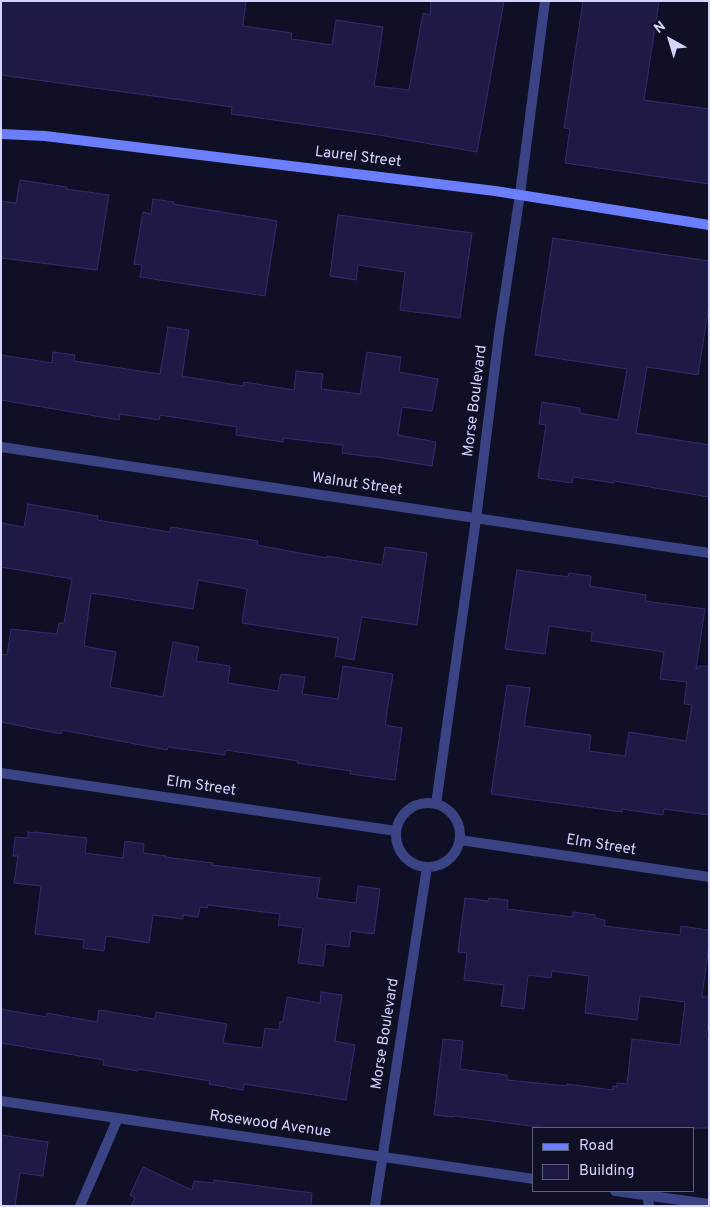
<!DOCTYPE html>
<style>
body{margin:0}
#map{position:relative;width:710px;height:1207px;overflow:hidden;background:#0f0f25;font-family:Overpass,sans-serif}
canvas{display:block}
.frame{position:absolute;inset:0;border:2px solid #d3d5ff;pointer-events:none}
.legend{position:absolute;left:532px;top:1127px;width:162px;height:65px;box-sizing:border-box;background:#0f0f25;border:1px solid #5d5e7c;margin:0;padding:6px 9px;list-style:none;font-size:15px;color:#d3d5ff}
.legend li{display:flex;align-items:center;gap:10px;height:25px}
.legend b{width:25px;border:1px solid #5d5e7c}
.north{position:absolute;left:645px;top:15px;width:50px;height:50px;-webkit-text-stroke:4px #0f0f25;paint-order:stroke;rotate:321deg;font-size:14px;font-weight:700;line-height:20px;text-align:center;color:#d3d5ff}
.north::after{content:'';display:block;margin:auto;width:18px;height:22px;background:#d3d5ff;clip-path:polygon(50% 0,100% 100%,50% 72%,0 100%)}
</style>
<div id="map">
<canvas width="710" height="1207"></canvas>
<div class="frame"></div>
<ul class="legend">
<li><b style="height:6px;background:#6a7eff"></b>Road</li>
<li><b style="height:14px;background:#1d1b46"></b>Building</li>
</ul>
<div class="north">N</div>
</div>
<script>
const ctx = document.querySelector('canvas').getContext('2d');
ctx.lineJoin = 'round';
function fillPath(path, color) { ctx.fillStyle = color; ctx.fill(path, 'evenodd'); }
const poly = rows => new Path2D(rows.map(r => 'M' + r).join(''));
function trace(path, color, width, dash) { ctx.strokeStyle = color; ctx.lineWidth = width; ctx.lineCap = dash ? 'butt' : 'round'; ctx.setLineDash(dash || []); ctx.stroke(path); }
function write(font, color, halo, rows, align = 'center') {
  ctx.font = font + ' Overpass,sans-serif'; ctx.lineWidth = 5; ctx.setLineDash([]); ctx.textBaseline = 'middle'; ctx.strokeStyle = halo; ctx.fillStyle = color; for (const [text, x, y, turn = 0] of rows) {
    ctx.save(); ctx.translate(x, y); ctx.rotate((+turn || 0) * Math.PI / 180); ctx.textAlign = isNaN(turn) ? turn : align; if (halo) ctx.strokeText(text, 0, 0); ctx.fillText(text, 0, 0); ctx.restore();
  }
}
const building = poly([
 [1,1,246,1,243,26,292,33,291,39,332,45,336,20,383,27,374,86,409,90,423,13,430,15,431,1,504,1,477,152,379,135,231,114,232,107,1,75,1,1],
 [583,1,659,1,644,100,709,109,709,184,565,163,570,129,564,128,583,1],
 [20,180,67,187,67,189,109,195,97,270,1,258,1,201,16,203,20,180],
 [153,199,174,202,173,204,277,221,265,296,140,277,142,265,134,264,143,212,151,214,153,199],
 [338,215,472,233,460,318,400,310,405,272,358,265,356,280,330,276,338,215],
 [553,238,709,261,709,305,698,375,647,367,636,433,709,445,709,497,614,481,614,483,573,477,572,483,538,478,546,425,539,424,542,402,580,408,580,413,618,420,627,369,535,355,553,238],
 [168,327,189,330,182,376,243,386,244,382,294,390,296,371,323,374,321,389,360,394,367,352,401,357,399,372,438,379,432,411,402,407,398,435,436,442,432,466,371,456,371,457,342,453,343,445,283,438,283,442,236,435,237,427,160,415,159,420,120,414,119,420,1,400,1,355,52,363,53,352,75,355,74,361,160,374,168,327],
 [28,504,98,516,97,520,170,532,171,527,258,541,257,545,327,558,327,556,382,565,385,547,427,553,417,625,362,617,354,660,335,656,338,638,242,623,247,589,198,580,193,609,91,593,84,646,116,652,110,687,163,697,173,642,199,647,196,661,230,666,228,683,278,691,281,674,305,677,302,694,338,699,343,666,393,674,385,725,402,728,395,780,350,774,351,771,297,763,298,761,226,750,225,755,168,747,167,750,62,730,61,734,1,722,1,654,7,655,11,629,57,634,59,623,64,623,72,579,1,567,1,523,24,527,28,504],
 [517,570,568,577,569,573,591,576,590,586,646,595,645,601,705,609,696,669,697,670,698,666,709,666,709,815,664,809,663,815,622,809,622,812,491,794,507,685,530,688,524,726,591,735,589,751,625,756,629,732,686,741,692,705,684,704,687,682,660,679,664,652,591,641,592,632,549,626,545,654,505,649,517,570],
 [28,832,34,833,34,832,87,838,85,853,123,858,125,841,144,844,143,853,166,856,165,857,213,863,212,865,320,878,317,898,356,903,358,886,380,889,374,934,351,931,349,947,326,944,323,966,298,963,303,928,278,925,280,914,208,905,207,908,200,907,198,917,183,915,183,919,153,915,149,943,106,936,104,951,83,948,84,940,35,934,41,886,14,883,18,856,13,856,15,837,28,838,28,832],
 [465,898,488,901,489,898,508,900,507,909,573,917,573,912,595,915,595,918,605,920,604,926,680,935,681,926,709,930,709,944,702,997,709,997,709,1017,706,1038,709,1038,709,1128,546,1128,454,1116,453,1117,434,1115,443,1039,463,1041,460,1069,507,1075,507,1080,567,1086,567,1084,613,1090,613,1086,617,1087,617,1083,627,1084,632,1039,680,1045,685,1002,640,996,637,1020,585,1013,589,976,552,971,551,978,528,975,524,1009,501,1006,504,985,464,980,467,953,458,952,465,898],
 [321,992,342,995,335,1041,355,1045,346,1100,244,1084,243,1090,209,1084,210,1081,138,1069,138,1071,103,1065,104,1060,1,1043,1,1009,46,1017,47,1013,97,1022,99,1010,155,1019,156,1012,227,1024,223,1043,262,1048,265,1028,279,1030,280,1022,283,1022,287,997,320,1003,321,992],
 [1,1135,48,1142,43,1176,20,1173,15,1206,1,1206,1,1135],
 [143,1167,192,1190,194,1181,214,1183,214,1180,312,1193,311,1206,131,1206,135,1198,130,1195,143,1167]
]);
fillPath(building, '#1d1b46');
trace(building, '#2f2d72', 1);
trace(poly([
 [1,447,709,553],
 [1,773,396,831],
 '396 835a32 32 0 1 1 64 0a32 32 0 1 1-64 0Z',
 [436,804,476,519,499,334,520,194,545,1],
 [460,840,709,877],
 [1,1101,534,1179],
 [615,1191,709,1204],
 [647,1195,649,1206],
 [80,1206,118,1118],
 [375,1206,427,867]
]), '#3a4384', 10);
trace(poly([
 [1,134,45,136,495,191,709,225]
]), '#6a7eff', 10);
write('15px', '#d3d5ff', '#0f0f25', [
 ["Laurel Street",358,158,7],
 ["Morse Boulevard",476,401,-83],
 ["Walnut Street",357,485,8],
 ["Elm Street",201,787,8],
 ["Elm Street",601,846,9],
 ["Morse Boulevard",386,1034,-81],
 ["Rosewood Avenue",270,1125,8]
]);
</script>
